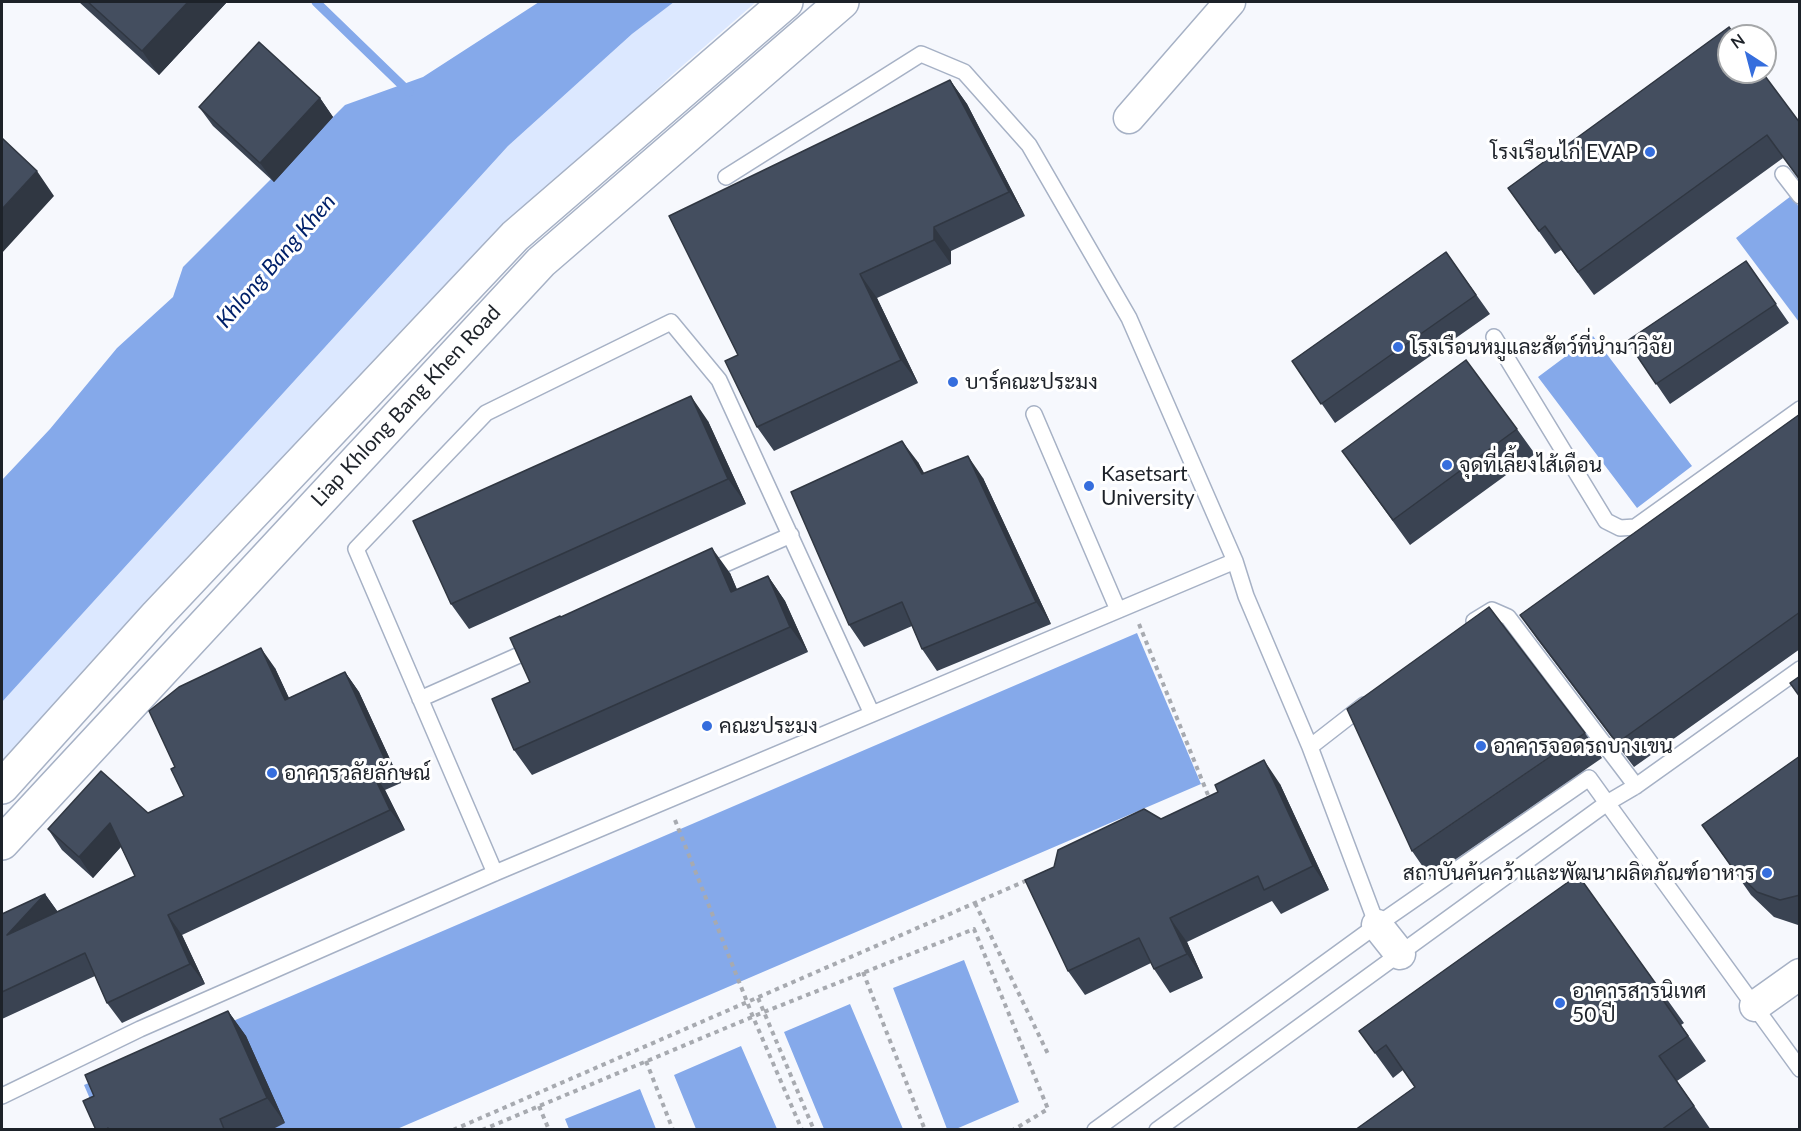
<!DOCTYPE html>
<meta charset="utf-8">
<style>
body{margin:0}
#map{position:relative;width:1801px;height:1131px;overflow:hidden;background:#f6f8fd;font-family:Lato,sans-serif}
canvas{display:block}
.frame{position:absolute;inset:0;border:3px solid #1d2229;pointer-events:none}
.north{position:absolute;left:1717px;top:24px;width:60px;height:60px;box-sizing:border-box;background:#fff;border:2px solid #a5a7a9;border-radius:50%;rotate:324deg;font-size:16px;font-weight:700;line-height:24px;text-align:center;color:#1d2229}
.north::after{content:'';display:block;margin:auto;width:21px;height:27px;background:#366edd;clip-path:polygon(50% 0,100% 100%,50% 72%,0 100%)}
</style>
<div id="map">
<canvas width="1801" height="1131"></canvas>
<div class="frame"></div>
<div class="north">N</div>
</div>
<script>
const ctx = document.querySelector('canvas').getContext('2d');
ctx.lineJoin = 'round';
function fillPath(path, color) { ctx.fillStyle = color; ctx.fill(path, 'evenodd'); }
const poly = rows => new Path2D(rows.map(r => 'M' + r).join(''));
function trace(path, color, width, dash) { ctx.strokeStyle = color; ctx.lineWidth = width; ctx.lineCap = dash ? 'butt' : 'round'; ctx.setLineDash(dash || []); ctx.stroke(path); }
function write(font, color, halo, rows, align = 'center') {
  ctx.font = font + ' Lato,Sarabun,sans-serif'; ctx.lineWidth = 6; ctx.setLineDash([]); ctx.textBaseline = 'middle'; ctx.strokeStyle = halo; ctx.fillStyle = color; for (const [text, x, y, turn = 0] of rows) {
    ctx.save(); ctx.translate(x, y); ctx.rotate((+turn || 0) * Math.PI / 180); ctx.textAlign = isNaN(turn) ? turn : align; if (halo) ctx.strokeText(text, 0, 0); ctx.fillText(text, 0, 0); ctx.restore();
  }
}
fillPath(poly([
 [674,2,756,2,673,74,456,279,2,771,2,702,508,146,632,34]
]), '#dce8ff');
fillPath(poly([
 [539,2,674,2,632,34,508,146,2,702,2,480,50,429,117,348,173,297,183,267,345,105,423,77],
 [1791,196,1799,207,1799,322,1736,238],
 [1593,336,1692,466,1637,508,1538,377],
 [1137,633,1201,784,397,1129,103,1129,84,1085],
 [964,960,1019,1102,956,1129,947,1129,893,988],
 [850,1004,903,1129,824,1129,784,1032],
 [741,1046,777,1129,696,1129,674,1075],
 [640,1089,656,1129,569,1129,565,1119]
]), '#85a9ea');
trace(poly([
 [316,2,409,92]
]), '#85a9ea', 9);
const lane = poly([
 [1783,174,1800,196],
 [726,177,921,54,964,72,1029,145,1129,318,1235,561,1246,596,1310,747,1377,925],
 [1494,337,1606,521,1620,528,1635,527,1800,409],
 [1034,414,1118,610],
 [705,573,791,535],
 [1474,621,1492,610,1508,617,1636,786],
 [1800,669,1636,786,1607,803,1800,1069],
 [420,699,535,648],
 [1310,747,1364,705],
 [495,873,356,549,486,413,671,322,719,380,872,714],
 [2,1096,140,1029,495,873,1235,561],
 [1095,1130,1377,925,1589,778,1607,803,1157,1130]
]);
const street = poly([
 [1129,118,1230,2],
 [1377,925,1400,954],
 [1755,1006,1800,974]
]);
const secondary = poly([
 [2,787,157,615,515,236,786,2],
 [2,843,541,262,842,2]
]);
trace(lane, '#a6b1c5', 18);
trace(street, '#a6b1c5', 33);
trace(secondary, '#a6b1c5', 36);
trace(poly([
 [1139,624,1210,800],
 [675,820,753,1017,802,1130],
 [975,903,1049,1056],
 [863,972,925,1130],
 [758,998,814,1130],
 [646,1061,673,1130],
 [539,1106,549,1130],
 [453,1130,1030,879],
 [482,1130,764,1012,974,929,1048,1109,1013,1130]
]), '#a7aab0', 4, [4.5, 4.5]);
trace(lane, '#fff', 15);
trace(street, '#fff', 30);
trace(secondary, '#fff', 33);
fillPath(poly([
 [79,2,227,2,159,75],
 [1729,27,1783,158,1594,295,1561,250,1555,254,1508,188],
 [950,80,967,104,1025,216,951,251,951,264,877,298,918,383,774,451,757,427,738,355],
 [320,98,333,117,274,182,213,126,199,107],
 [1446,252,1490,314,1335,423,1292,361],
 [1746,261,1789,323,1670,404,1627,341],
 [1800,414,1800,649,1634,767,1537,639,1520,615],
 [708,421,746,504,469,629,451,604],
 [1517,429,1535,454,1410,545,1342,451],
 [918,462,924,474,983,478,1051,624,937,671,922,649,912,626,864,647,849,625],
 [730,573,737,590,768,576,785,601,808,652,532,775,514,750,530,682,561,617],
 [275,668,289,698,345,672,359,692,401,783,385,790,405,830,182,935,205,984,122,1023,107,1003,95,976,2,1019,2,914,45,894,58,912,135,876,121,847,93,878,62,850,48,829,148,813,184,796,175,767],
 [1585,733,1602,758,1430,877,1412,851],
 [1800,756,1800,924,1798,925,1774,917,1751,895,1702,825],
 [1280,784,1329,890,1281,914,1272,901,1187,942,1203,978,1170,993,1154,969,1151,963,1085,995,1068,971,1161,819],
 [1578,875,1684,1023,1681,1025,1706,1061,1677,1081,1711,1130,1355,1130,1415,1087,1403,1070,1393,1078,1359,1031],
 [228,1011,246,1036,285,1123,271,1130,96,1130,94,1096]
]), '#3a4352');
fillPath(poly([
 [188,2,227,2,159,75,142,51],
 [950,80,967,104,1025,216,1009,192],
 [320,98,333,117,274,182,260,163],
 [37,171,54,196,2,253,2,209],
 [934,227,951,251,951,264,934,240],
 [860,274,877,298,918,383,901,360],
 [691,396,708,421,746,504,728,479],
 [902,441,918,462,937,496,922,474],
 [968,456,983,478,1051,624,1036,602],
 [712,548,730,573,749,617,731,592],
 [768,576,785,601,808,652,790,627],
 [261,648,275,668,299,720,285,700],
 [345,672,359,692,401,783,386,762],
 [1264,760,1280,784,1329,890,1313,866],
 [371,770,385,790,405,830,390,810],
 [110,823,124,843,93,878,79,857],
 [45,894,59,914,7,935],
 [168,915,182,935,205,984,190,964],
 [1170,918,1187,942,1203,978,1187,954],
 [228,1011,246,1036,285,1123,267,1098]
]), '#303742');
const building = poly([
 [88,2,188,2,142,51,88,2],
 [1729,27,1735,36,1729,36,1729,72,1762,72,1800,123,1800,180,1767,135,1578,272,1545,226,1539,231,1508,188,1729,27],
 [259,42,320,98,260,163,199,107,259,42],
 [950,80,1009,192,934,227,934,240,860,274,901,360,757,427,725,361,738,355,669,216,950,80],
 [2,138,37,171,2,209,2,138],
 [1446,252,1476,295,1321,404,1292,361,1446,252],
 [1746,261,1776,304,1656,384,1627,341,1746,261],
 [1466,360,1517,429,1393,520,1342,451,1466,360],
 [691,396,728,479,451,604,413,521,691,396],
 [1800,414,1800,612,1617,743,1520,615,1800,414],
 [902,441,922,474,968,456,1036,602,922,649,902,602,849,625,791,492,902,441],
 [712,548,731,592,768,576,790,627,514,750,492,699,530,682,510,638,560,616,561,617,712,548],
 [1489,607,1585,733,1412,851,1347,709,1489,607],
 [261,648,285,700,345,672,386,762,371,770,390,810,168,915,190,964,107,1003,85,953,2,992,2,914,45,894,7,935,135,876,110,823,79,857,48,829,101,771,148,813,184,796,171,769,175,767,149,711,179,687,261,648],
 [1800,676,1800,697,1790,683,1800,676],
 [1800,756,1800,895,1780,900,1757,892,1734,870,1702,825,1800,756],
 [1264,760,1313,866,1264,890,1258,876,1170,918,1187,954,1154,969,1139,938,1068,971,1025,880,1054,867,1058,850,1144,809,1161,819,1218,792,1215,785,1264,760],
 [1578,875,1666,998,1663,1000,1688,1036,1659,1056,1694,1106,1661,1130,1355,1130,1415,1087,1386,1045,1375,1053,1359,1031,1578,875],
 [228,1011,267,1098,220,1119,224,1129,222,1130,109,1130,108,1128,105,1130,96,1130,83,1101,94,1096,85,1075,228,1011]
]);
fillPath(building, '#444e5f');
trace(building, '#303742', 1.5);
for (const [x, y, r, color] of [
 [1650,152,6,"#366edd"],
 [1398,347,6,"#366edd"],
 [953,382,6,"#366edd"],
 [1447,465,6,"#366edd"],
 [1089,486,6,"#366edd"],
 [707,726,6,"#366edd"],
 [1481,746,6,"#366edd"],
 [272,773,6,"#366edd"],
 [1767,873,6,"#366edd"],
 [1560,1003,6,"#366edd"]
]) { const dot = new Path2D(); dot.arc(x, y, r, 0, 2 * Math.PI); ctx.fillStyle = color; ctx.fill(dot); trace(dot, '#fff', 2); }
write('21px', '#1d2229', '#fff', [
 ["โรงเรือนไก่ EVAP",1638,152,"right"],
 ["โรงเรือนหมูและสัตว์ที่นำมาวิจัย",1410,347],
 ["บาร์คณะประมง",965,382],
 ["จุดที่เลี้ยงไส้เดือน",1459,465],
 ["Kasetsart",1101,474],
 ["University",1101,498],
 ["คณะประมง",719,726],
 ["อาคารจอดรถบางเขน",1493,746],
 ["อาคารวลัยลักษณ์",284,773],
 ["สถาบันค้นคว้าและพัฒนาผลิตภัณฑ์อาหาร",1755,873,"right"],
 ["อาคารสารนิเทศ",1572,991],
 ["50 ปี",1572,1015]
], 'left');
write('21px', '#1d2229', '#fff', [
 ["Liap Khlong Bang Khen Road",406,406,-47]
]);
write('italic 22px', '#00216a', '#fff', [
 ["Khlong Bang Khen",276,261,-49]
]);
</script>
